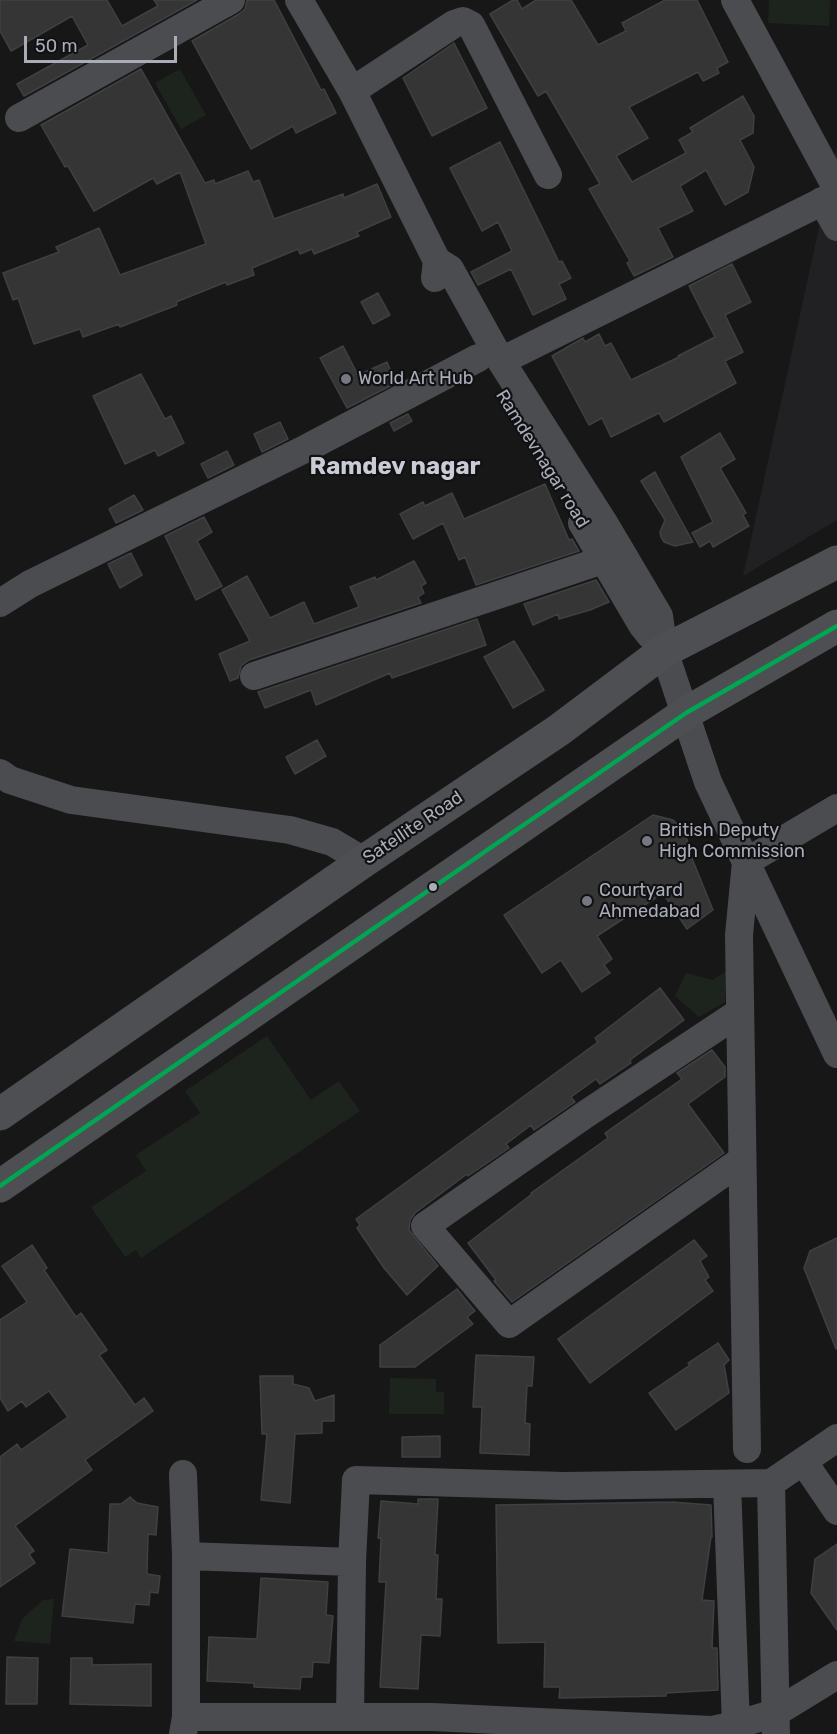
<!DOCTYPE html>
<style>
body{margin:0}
#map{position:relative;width:837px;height:1734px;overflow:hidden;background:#171717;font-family:Rubik,sans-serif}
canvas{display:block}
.scale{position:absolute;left:24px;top:36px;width:153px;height:27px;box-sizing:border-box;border:3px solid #a8adb8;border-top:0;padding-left:8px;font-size:18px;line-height:21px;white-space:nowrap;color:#a8adb8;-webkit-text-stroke:4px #111113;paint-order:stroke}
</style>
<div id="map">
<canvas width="837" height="1734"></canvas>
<div class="scale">50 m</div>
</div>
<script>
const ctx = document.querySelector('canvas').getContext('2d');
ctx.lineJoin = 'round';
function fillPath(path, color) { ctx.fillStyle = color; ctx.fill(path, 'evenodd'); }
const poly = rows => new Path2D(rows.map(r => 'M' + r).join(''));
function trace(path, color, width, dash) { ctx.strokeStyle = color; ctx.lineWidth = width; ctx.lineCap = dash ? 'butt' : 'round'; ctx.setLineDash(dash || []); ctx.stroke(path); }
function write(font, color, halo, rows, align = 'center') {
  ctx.font = font + ' Rubik,sans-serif'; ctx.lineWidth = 4.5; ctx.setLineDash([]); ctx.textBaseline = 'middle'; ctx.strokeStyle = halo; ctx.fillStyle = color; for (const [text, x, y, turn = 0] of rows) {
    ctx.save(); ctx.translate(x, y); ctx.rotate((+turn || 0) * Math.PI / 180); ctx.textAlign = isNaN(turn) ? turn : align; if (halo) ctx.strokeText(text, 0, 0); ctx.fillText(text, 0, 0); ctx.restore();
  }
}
fillPath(poly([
 [837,145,837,520,743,576]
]), '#212123');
fillPath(poly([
 [769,0,830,0,829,26,768,23],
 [180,69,206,115,181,129,155,83],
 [727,971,725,1002,699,1017,675,996,686,973,712,980],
 [267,1036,311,1100,339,1081,360,1111,141,1258,136,1250,125,1257,91,1207,146,1171,136,1155,200,1113,185,1091],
 [390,1378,436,1379,436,1392,444,1392,444,1414,389,1414],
 [54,1599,50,1644,14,1641,22,1619,43,1600]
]), '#1d241e');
const building = poly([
 [0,0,107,0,122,26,158,6,154,0,197,0,24,96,17,84,88,45,72,16,11,51,0,31,0,0],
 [247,0,274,0,321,90,324,89,336,113,296,133,293,126,251,149,192,41,239,14,245,9,247,0],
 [513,0,517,0,522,9,536,0,571,0,598,45,626,31,622,23,665,0,697,0,728,62,717,68,719,73,703,81,698,72,629,107,648,138,616,156,632,182,686,153,679,140,693,132,690,128,743,96,754,116,753,133,740,140,754,167,748,192,725,205,706,170,680,186,693,211,658,228,673,257,634,276,627,263,630,261,589,189,600,184,546,91,538,96,490,14,513,0],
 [454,43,487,108,432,136,403,78,454,43],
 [141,69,205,183,214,180,215,184,248,171,253,182,259,180,274,219,343,194,344,198,377,184,391,217,357,232,359,236,314,254,312,249,300,254,298,249,252,268,254,275,227,285,226,282,176,302,177,305,120,327,119,324,83,337,80,329,34,344,18,298,13,300,3,273,59,252,56,247,99,228,120,275,206,244,180,172,157,184,153,178,94,211,68,166,65,167,41,125,141,69],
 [500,142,559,262,562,261,571,278,559,284,566,299,533,315,511,269,478,285,471,272,512,251,498,222,482,231,450,168,500,142],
 [732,264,751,302,725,315,743,352,725,361,736,383,664,422,659,413,611,437,602,418,589,425,552,356,583,338,585,342,599,334,605,346,611,343,631,380,679,357,678,356,715,337,689,286,732,264],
 [378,293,390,315,373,324,361,302,378,293],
 [343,346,358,375,387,362,396,383,347,408,320,358,343,346],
 [141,374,165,419,171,416,184,443,158,456,155,450,125,464,93,396,141,374],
 [408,414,412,421,394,431,390,423,408,414],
 [280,422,288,439,262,452,254,434,280,422],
 [720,433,735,459,720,468,746,513,743,515,749,526,713,547,710,541,700,547,692,533,713,522,681,457,720,433],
 [227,451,234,465,208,478,201,464,227,451],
 [655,472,673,506,693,542,675,546,664,542,661,537,660,532,665,520,641,481,655,472],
 [545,484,569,540,572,539,579,551,476,585,465,557,459,560,443,523,413,539,400,514,423,502,425,506,452,493,464,519,545,484],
 [134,495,143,510,116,523,109,509,134,495],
 [204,517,212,532,197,541,222,586,196,600,165,536,204,517],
 [131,553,142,575,120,588,108,564,131,553],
 [414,561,426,583,421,586,424,593,418,597,421,603,249,660,241,666,238,678,230,681,219,654,250,641,222,590,247,576,270,618,304,602,314,624,359,607,350,587,375,577,376,580,414,561],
 [596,580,609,602,590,610,559,619,558,614,533,625,524,604,596,580],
 [477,619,486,645,392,678,390,673,316,705,311,690,265,708,258,692,477,619],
 [514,641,544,690,513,708,484,657,514,641],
 [317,740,326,756,295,774,286,757,317,740],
 [653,815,673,820,685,831,691,856,713,910,687,929,663,893,597,936,612,959,604,965,610,973,582,992,561,960,542,973,504,915,653,815],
 [660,988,684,1020,630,1060,631,1063,600,1084,596,1079,571,1097,575,1102,534,1130,531,1125,506,1144,509,1148,468,1176,467,1174,415,1213,410,1220,409,1230,438,1266,407,1295,384,1268,357,1228,360,1225,356,1219,598,1042,595,1038,660,988],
 [712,1050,725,1067,725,1077,688,1104,724,1153,512,1302,494,1281,496,1280,468,1243,532,1194,531,1193,608,1138,605,1133,682,1079,677,1073,712,1050],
 [837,1238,837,1349,836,1349,804,1268,810,1251,837,1238],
 [694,1240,707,1256,700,1261,709,1277,705,1280,713,1291,590,1383,558,1339,694,1240],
 [32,1245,47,1268,44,1270,76,1317,81,1313,107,1350,99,1355,135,1405,144,1398,153,1411,85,1460,92,1470,15,1526,34,1551,29,1554,35,1563,0,1587,0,1457,17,1444,21,1450,68,1417,49,1391,26,1407,22,1401,8,1411,0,1398,0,1320,27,1302,2,1266,32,1245],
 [457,1289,475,1311,467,1317,473,1324,415,1367,380,1367,380,1345,457,1289],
 [718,1343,729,1360,724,1365,729,1393,676,1430,649,1393,690,1365,688,1363,718,1343],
 [476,1355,534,1357,532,1386,527,1386,525,1423,530,1424,529,1455,480,1453,482,1407,473,1407,476,1355],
 [260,1376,293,1376,293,1384,309,1388,315,1401,334,1395,334,1421,322,1421,322,1433,295,1434,290,1503,261,1500,267,1434,262,1434,260,1376],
 [440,1436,440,1457,402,1457,402,1437,440,1436],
 [130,1497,137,1503,158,1507,156,1535,148,1534,147,1574,160,1576,158,1593,150,1592,149,1605,135,1604,133,1623,62,1616,70,1549,108,1553,110,1504,121,1504,130,1497],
 [418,1499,438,1499,435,1555,438,1555,436,1599,442,1599,440,1636,421,1635,418,1689,380,1687,386,1582,379,1582,381,1538,378,1538,381,1501,418,1504,418,1499],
 [672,1502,711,1505,712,1537,711,1537,702,1600,714,1601,712,1648,717,1648,718,1690,666,1693,666,1696,559,1698,560,1687,544,1687,545,1642,498,1643,496,1505,672,1502],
 [837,1544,837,1630,811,1593,815,1559,837,1544],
 [261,1578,328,1582,326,1615,333,1616,329,1663,313,1662,312,1677,301,1677,300,1689,254,1687,254,1683,207,1681,209,1637,257,1639,261,1578],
 [7,1657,38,1658,37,1704,6,1704,7,1657],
 [71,1658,92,1658,92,1665,151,1664,151,1706,70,1704,71,1658]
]);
fillPath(building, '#353536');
trace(building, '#3f4043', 1.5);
trace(poly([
 [299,0,352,91,437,261,435,278],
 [735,0,837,189],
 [352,91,454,24,463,21,471,25,548,175],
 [19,118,231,0],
 [822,201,837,227],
 [437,261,450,269,501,361,604,523,659,616,664,651,708,782,837,1054],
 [501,361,837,194],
 [582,523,642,625,650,635],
 [0,603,30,584,307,448,478,358],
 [254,676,603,560],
 [0,773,10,780,71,800,290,830,332,842,364,861],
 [740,1012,586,1114,425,1226,509,1324,742,1160],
 [747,1449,739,935,746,862,837,808],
 [803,1461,837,1511],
 [183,1474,186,1556,186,1717],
 [771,1483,776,1734],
 [727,1484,736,1725],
 [186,1556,352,1562],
 [350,1717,352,1562,356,1480,564,1486,771,1483,837,1438],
 [183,1734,186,1717,432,1717,712,1730,736,1725,775,1713,837,1675]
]), '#4b4c50', 28);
trace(poly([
 [0,1114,364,861,559,730,664,651,837,562],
 [0,1186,686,713,837,626]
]), '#4d4f52', 33);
trace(poly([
 [0,1186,686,713,837,626]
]), '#00a651', 4.5);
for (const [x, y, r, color] of [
 [346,379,6,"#757880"],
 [647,841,6,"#757880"],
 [433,887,5,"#a8adb8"],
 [587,901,6,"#757880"]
]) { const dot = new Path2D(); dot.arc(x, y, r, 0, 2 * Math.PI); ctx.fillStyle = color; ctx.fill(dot); trace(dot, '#111113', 2); }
write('18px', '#a8adb8', '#111113', [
 ["World Art Hub",358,379],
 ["British Deputy",659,831],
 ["High Commission",659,852],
 ["Courtyard",599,891],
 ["Ahmedabad",599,912]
], 'left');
write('18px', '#a8adb8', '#111113', [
 ["Ramdevnagar road",542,459,58],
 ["Satellite Road",413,828,-34]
]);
write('bold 24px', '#c9ccd4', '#111113', [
 ["Ramdev nagar",395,467]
]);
</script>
